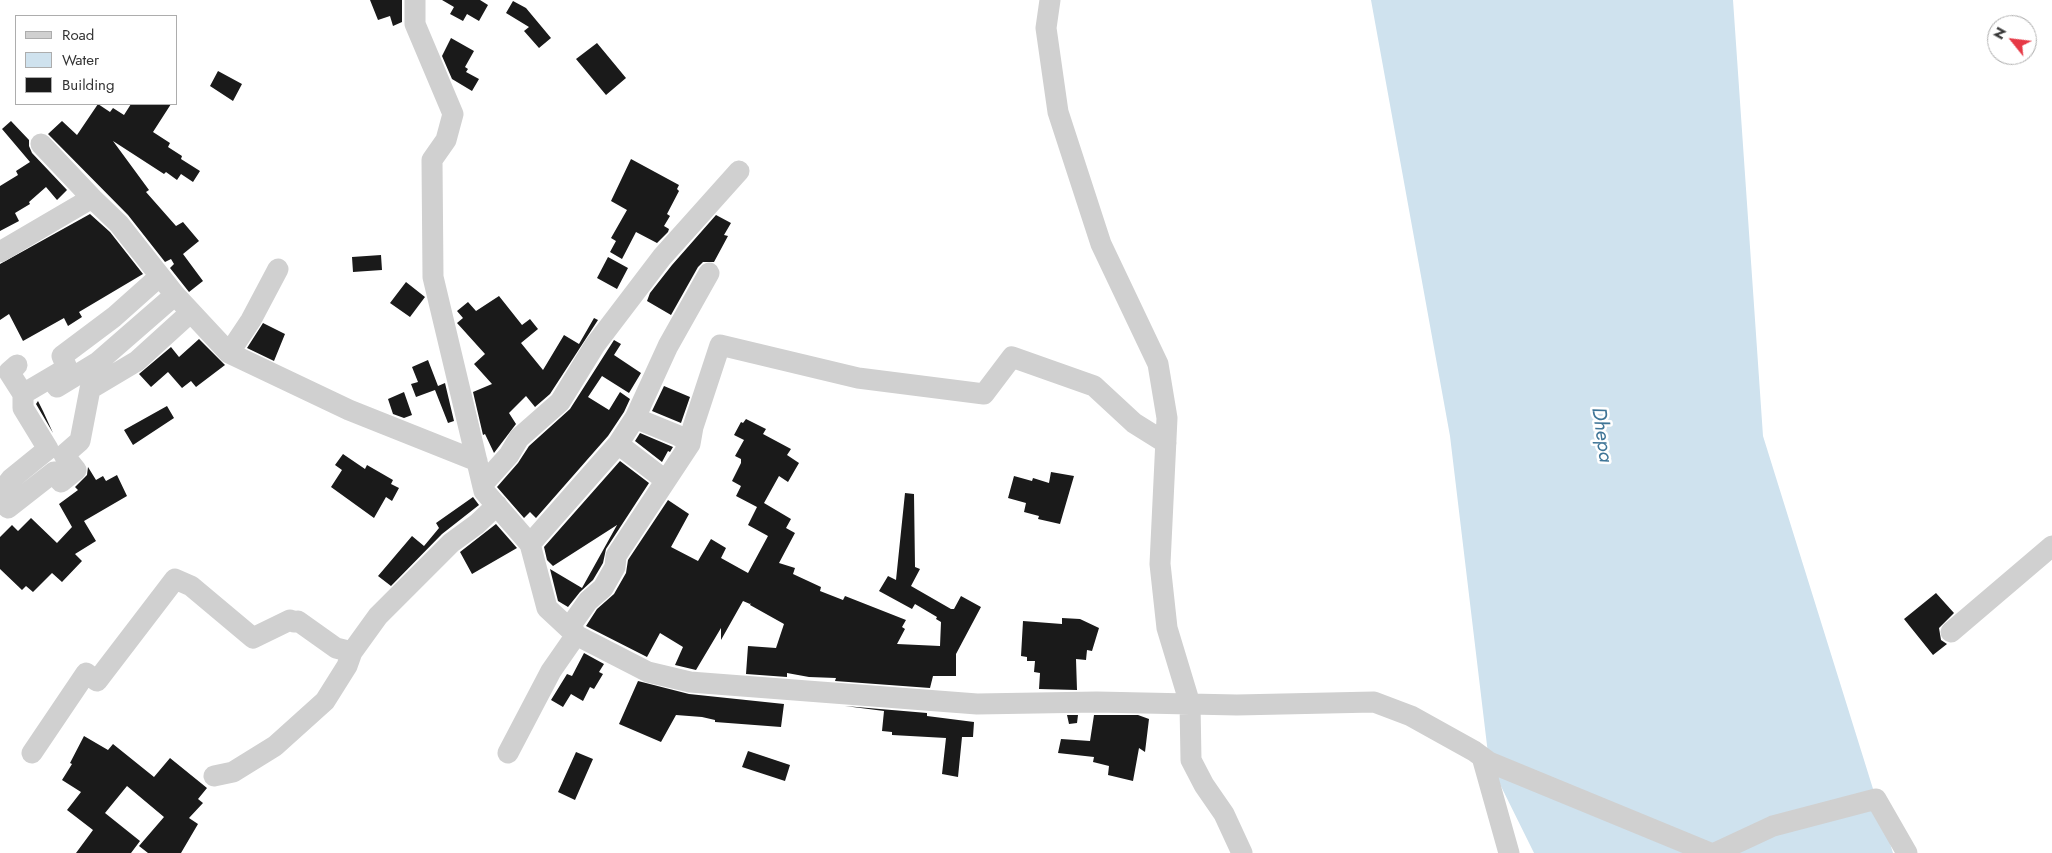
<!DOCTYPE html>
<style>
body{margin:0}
#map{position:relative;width:2052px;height:853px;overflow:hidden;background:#fff;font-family:Jost,sans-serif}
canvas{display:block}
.legend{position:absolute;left:15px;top:15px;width:162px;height:90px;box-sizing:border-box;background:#fff;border:1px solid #adadad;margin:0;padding:6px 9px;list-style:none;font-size:15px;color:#333}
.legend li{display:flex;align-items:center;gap:10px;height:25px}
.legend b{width:25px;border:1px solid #adadad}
.north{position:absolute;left:1987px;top:15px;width:50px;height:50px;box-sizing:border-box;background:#fff;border:1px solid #adadad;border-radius:50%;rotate:299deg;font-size:14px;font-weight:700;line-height:20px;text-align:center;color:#333}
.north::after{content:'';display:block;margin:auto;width:18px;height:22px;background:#e63946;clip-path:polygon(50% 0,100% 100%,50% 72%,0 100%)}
</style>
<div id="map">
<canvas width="2052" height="853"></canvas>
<ul class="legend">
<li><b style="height:6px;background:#d0d0d0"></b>Road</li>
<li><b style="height:14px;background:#cfe2ee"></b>Water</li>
<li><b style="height:14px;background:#1a1a1a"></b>Building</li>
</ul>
<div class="north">N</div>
</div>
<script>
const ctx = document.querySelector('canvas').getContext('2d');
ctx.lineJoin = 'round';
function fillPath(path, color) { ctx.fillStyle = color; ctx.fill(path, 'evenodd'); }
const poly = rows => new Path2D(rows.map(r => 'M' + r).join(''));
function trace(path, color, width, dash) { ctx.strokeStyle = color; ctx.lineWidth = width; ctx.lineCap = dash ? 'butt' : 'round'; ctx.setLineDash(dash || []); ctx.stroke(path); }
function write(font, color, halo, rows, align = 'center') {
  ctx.font = font + ' Jost,sans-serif'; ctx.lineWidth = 5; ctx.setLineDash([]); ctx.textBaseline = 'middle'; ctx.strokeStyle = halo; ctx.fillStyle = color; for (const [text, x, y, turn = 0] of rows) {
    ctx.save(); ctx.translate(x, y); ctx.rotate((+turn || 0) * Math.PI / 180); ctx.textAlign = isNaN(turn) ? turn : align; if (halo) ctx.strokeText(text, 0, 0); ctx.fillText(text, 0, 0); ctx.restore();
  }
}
fillPath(poly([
 [1371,0,1733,0,1763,436,1893,853,1534,853,1489,762,1450,436]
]), '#cfe2ee');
fillPath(poly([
 [370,0,402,0,402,22,393,26,390,16,378,20],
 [442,0,480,0,488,5,479,21,467,14,463,21,450,14,454,7],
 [513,1,526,8,551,38,539,48,524,31,529,27,506,13],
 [451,38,474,51,465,67,468,69,466,72,479,79,472,91,452,79,442,56],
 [597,43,626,78,606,95,576,59],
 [218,71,242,84,233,101,210,86],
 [98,104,110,112,113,108,124,115,131,104,171,104,153,132,170,143,168,147,182,156,181,159,200,171,193,182,181,174,177,180,166,172,164,174,113,141,149,190,146,192,176,226,183,222,199,241,183,254,203,281,189,292,170,268,174,264,171,259,165,262,128,215,48,134,62,121,77,135],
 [11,121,29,140,29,146,32,153,67,190,57,200,46,187,29,202,30,204,15,213,19,221,0,231,0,186,18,175,16,171,30,162,2,129],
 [631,159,679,185,677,189,679,191,667,214,670,216,664,226,669,229,668,232,657,243,636,232,622,259,610,252,616,241,611,238,627,210,611,201],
 [90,214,110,232,143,274,79,312,82,317,68,326,64,318,23,341,9,314,0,320,0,264],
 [716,215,731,223,724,235,728,236,714,262,703,262,698,267,671,315,647,301,650,293,672,265],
 [381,255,382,270,353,272,352,257],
 [608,257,628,268,617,289,597,278],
 [406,282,425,297,410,317,390,303],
 [499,296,522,325,530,319,538,329,521,343,543,370,564,335,579,344,594,318,598,320,550,394,535,407,526,396,509,413,516,424,494,453,485,434,483,435,473,392,492,384,474,364,485,354,457,323,463,318,457,311,468,302,476,311],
 [263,323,285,334,274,361,247,348],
 [199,339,225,365,196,387,191,381,182,388,168,372,151,387,139,374,171,347,179,357],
 [614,340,621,344,614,355,641,373,629,393,602,376,588,397,609,410,620,392,630,399,624,412,608,436,536,518,530,512,524,518,497,487,518,463,529,446,570,409],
 [428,360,438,386,445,383,454,421,448,423,435,390,416,397,411,384,418,382,412,367],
 [664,386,690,397,681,423,652,411],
 [404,392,412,415,404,418,393,414,388,399],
 [38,401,43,411,53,433,36,404],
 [167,406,174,418,133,445,124,430],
 [746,419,766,429,763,434,791,449,787,455,799,463,788,482,779,476,764,503,791,519,786,528,795,533,779,563,795,568,793,574,821,587,820,591,843,600,845,596,906,620,902,627,905,629,897,644,940,646,941,622,936,619,937,617,915,604,912,609,879,591,888,576,896,580,905,493,914,494,915,567,920,569,911,586,951,609,954,609,961,596,981,607,956,654,956,676,933,676,930,688,835,681,836,678,809,677,787,673,787,677,746,674,748,646,776,648,784,624,750,605,751,603,750,604,743,601,721,640,721,628,696,670,675,665,683,647,660,633,647,657,586,626,597,609,614,594,626,573,628,560,668,500,689,514,671,547,698,561,711,539,726,548,721,558,748,573,768,536,748,525,757,507,736,496,741,486,732,481,741,463,741,459,735,456,744,440,734,435,741,422,743,423],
 [640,433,673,447,670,452,668,451,662,462,635,441],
 [343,454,365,469,367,465,393,480,391,484,399,488,392,501,386,497,374,518,331,487,342,470,335,465],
 [620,461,649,483,606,549,603,563,593,580,580,592,568,607,558,601,550,569,582,588,617,525,553,566,547,560,544,547],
 [88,467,96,480,103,476,106,481,117,475,127,496,84,521,96,541,75,554,82,561,62,582,52,573,33,592,26,586,22,590,0,569,0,537,12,525,18,531,31,518,57,543,72,527,59,504,78,490,75,487,87,475],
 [1051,472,1074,476,1060,524,1038,519,1039,516,1024,512,1026,503,1008,498,1014,476,1032,481,1033,478,1049,483],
 [473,497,479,505,442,534,391,586,378,576,412,536,424,546,439,528,436,523],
 [496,524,517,548,472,574,460,552],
 [1936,593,1954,613,1939,628,1941,640,1947,644,1933,655,1904,619],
 [1062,618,1080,619,1099,628,1092,651,1087,650,1086,660,1076,659,1077,690,1039,689,1040,673,1034,672,1035,661,1027,661,1027,657,1021,656,1023,621,1062,624],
 [584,653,604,664,599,672,603,674,594,689,590,687,583,701,571,694,563,707,551,700,567,674,572,676],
 [638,681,689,694,784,704,781,727,715,722,715,720,702,717,676,715,661,742,619,724],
 [845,706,927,713,927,716,974,722,973,737,962,737,958,777,942,774,946,738,892,735,892,732,882,731,884,711],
 [1067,715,1078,715,1077,723,1069,724],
 [1094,715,1138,715,1149,719,1145,752,1139,748,1133,781,1108,775,1109,766,1093,762,1094,757,1058,753,1061,739,1090,741],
 [84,736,108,750,113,744,154,777,170,758,207,788,198,799,203,803,189,818,198,824,181,853,148,853,139,846,164,817,127,786,105,813,140,841,131,853,76,853,93,830,67,810,81,792,62,780,72,764,70,763],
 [748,751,790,765,785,781,742,767],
 [576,752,593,759,575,800,558,792]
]), '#1a1a1a');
trace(poly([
 [415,0,415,24,453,114,446,140,432,160,433,277,484,491,530,544,547,608,576,635,648,672,690,682,977,704,1097,702,1237,705,1374,702,1411,716,1474,751,1489,762,1710,853],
 [1050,0,1046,28,1058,112,1101,244,1158,364,1167,418,1160,564,1167,628,1190,704,1191,760,1204,785,1224,814,1242,853],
 [41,144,92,198],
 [0,252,92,198,119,224,175,295,229,353,349,410,477,461],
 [229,353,251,320,278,269],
 [57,387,98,362,175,295],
 [23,394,67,368,62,356,114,317,160,276],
 [635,418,679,436,690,444],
 [618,444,665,480],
 [483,484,509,455,519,438,560,402,595,345,662,257,739,171],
 [0,493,11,479,48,449,23,408,23,394,9,372,17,365],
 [8,508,54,472,61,482,76,470,64,455,80,441,90,389,137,361,191,312],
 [530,544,618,444,635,418,668,346,709,273],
 [1951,632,2052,546],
 [32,753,86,673,97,681,175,579,191,586,253,638,290,620,294,622,298,621,336,648,352,652],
 [508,753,551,671,576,635,571,625,588,601,603,588,615,567,616,556,690,444,693,427,720,345,858,378,984,394,1012,357,1094,386,1134,423,1166,443],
 [1482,757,1509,853],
 [214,776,233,772,275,746,325,701,347,666,352,652,378,616,451,543,477,524,497,505],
 [1715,853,1773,826,1876,799,1907,853]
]), '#d0d0d0', 21);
write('italic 20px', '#3f7597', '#fff', [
 ["Dhepa",1601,435,82]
]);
</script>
